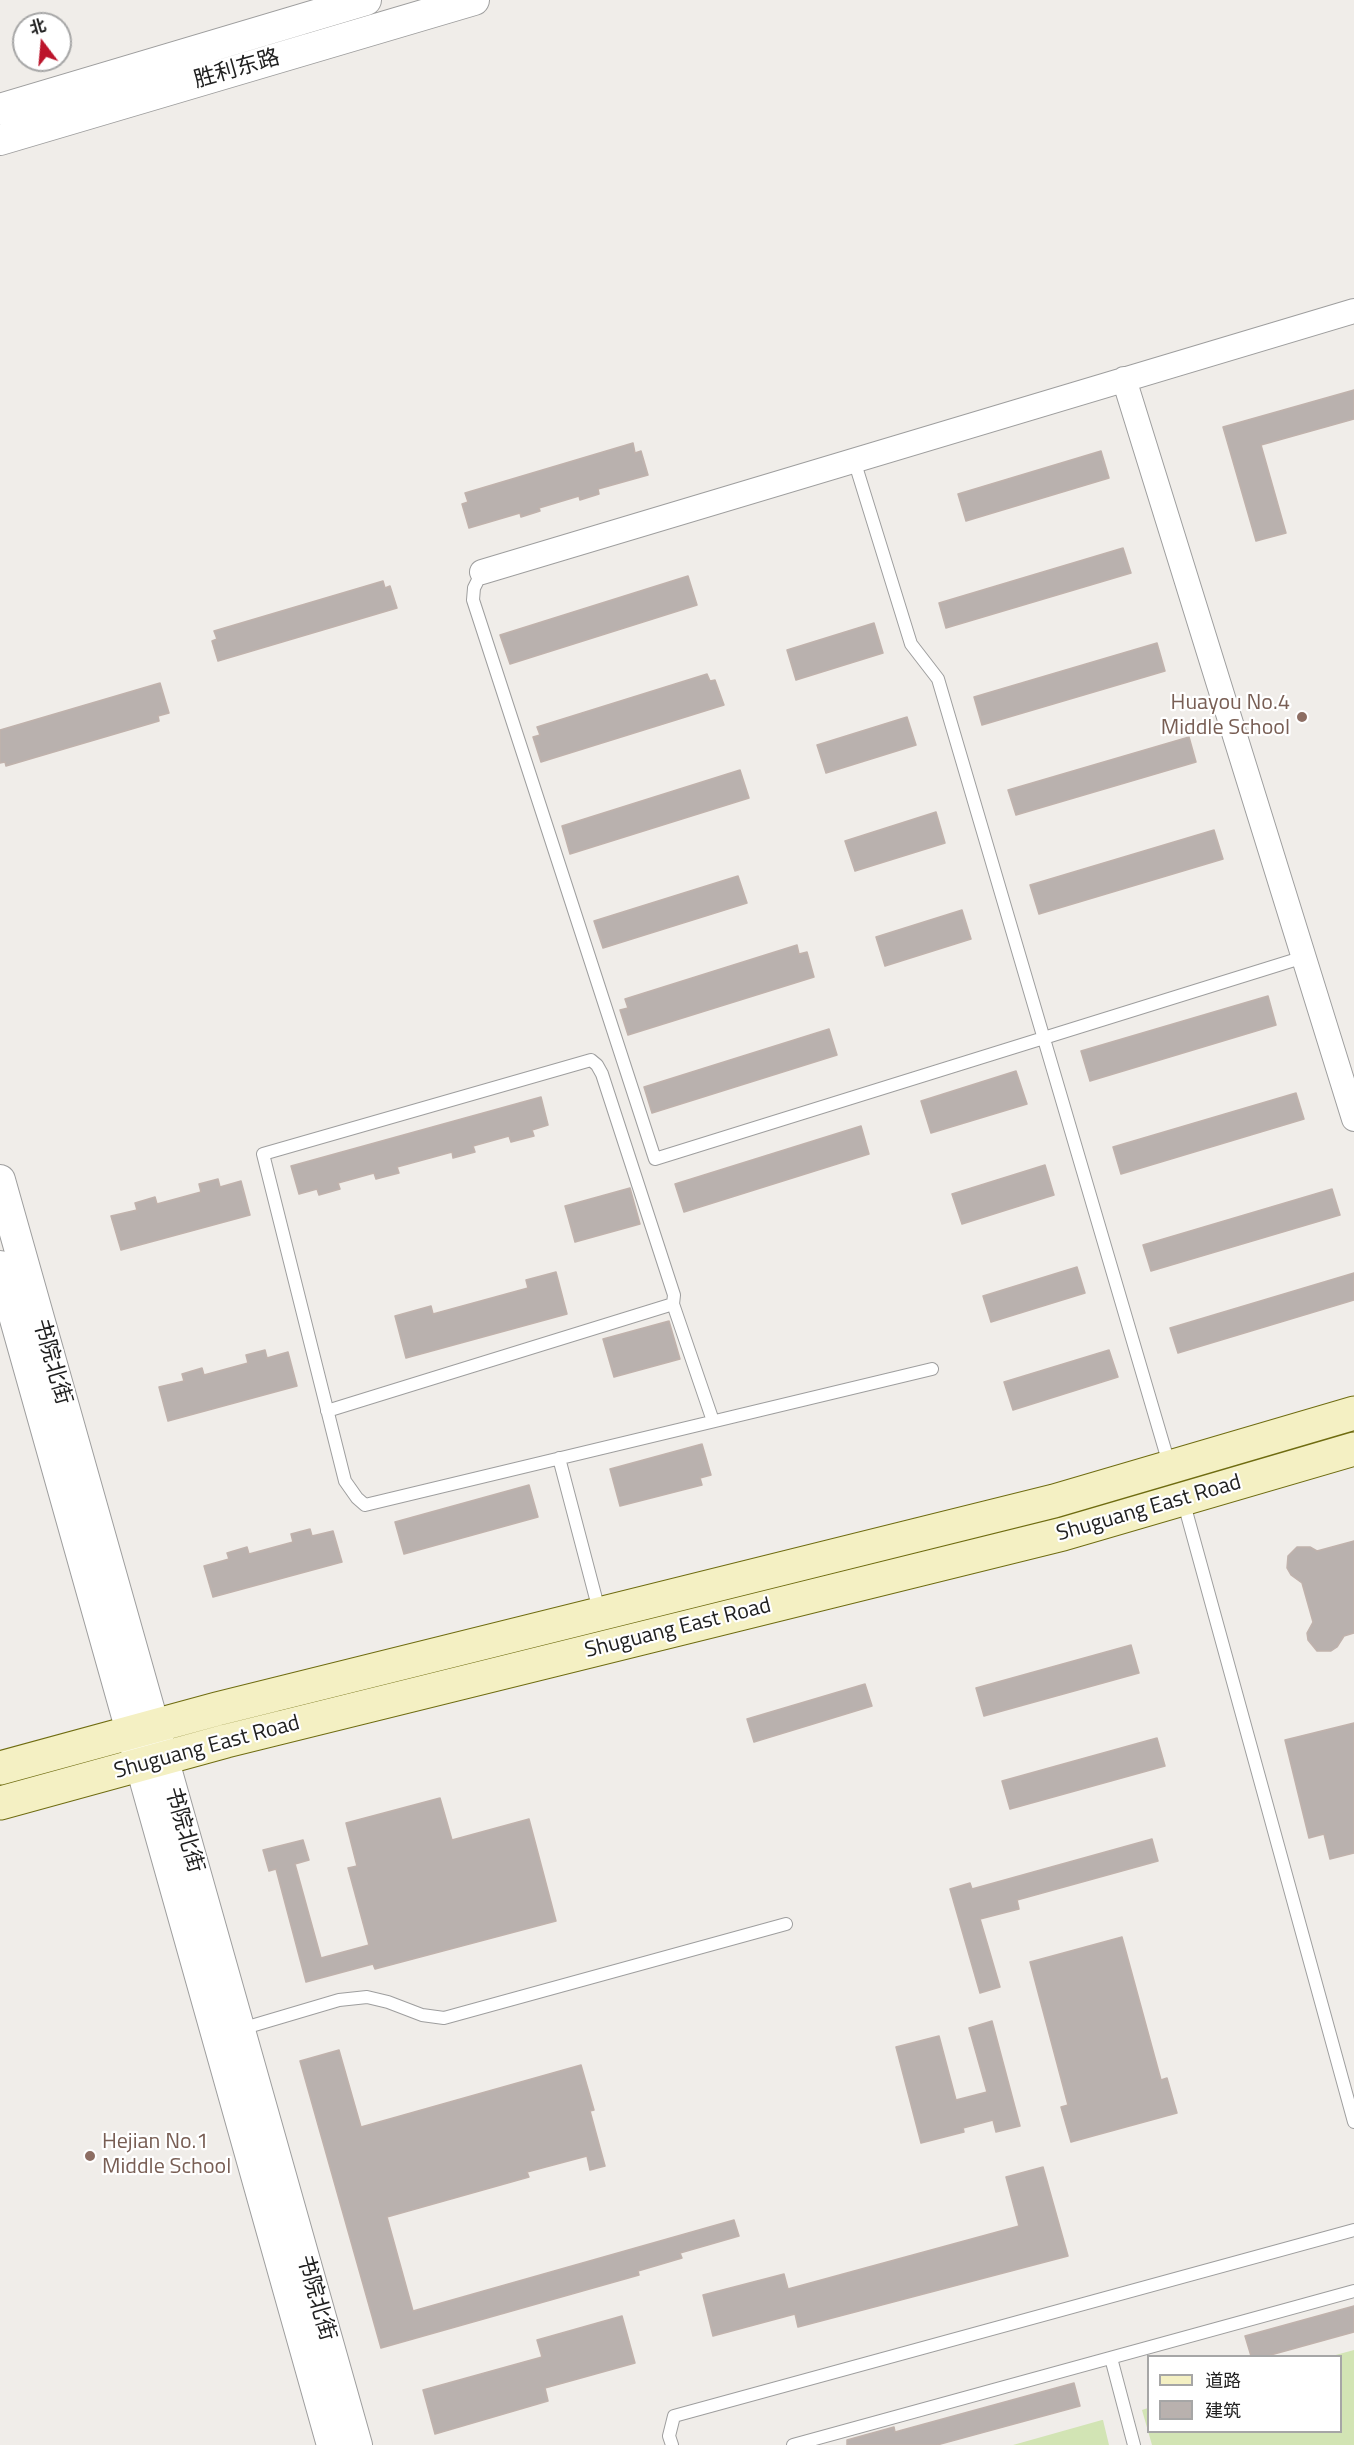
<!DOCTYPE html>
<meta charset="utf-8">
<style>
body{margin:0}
#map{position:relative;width:1354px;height:2445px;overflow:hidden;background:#f0ede9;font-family:"Titillium Web","Noto Sans SC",sans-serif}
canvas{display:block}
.legend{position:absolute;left:1147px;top:2355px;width:195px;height:78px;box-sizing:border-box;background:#fff;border:2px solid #a6a6a6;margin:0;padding:8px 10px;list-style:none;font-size:18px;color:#212121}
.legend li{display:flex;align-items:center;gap:12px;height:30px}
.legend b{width:30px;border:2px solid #a6a6a6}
.north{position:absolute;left:12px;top:12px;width:60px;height:60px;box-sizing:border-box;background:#fff;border:2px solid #a6a6a6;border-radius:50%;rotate:344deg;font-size:16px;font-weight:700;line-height:24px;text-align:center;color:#212121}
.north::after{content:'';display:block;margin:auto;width:21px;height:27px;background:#bc152c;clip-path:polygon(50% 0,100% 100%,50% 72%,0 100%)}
</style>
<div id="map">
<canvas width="1354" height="2445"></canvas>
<ul class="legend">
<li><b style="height:8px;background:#f4f0c3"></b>道路</li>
<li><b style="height:16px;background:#b9b1ae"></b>建筑</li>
</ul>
<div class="north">北</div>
</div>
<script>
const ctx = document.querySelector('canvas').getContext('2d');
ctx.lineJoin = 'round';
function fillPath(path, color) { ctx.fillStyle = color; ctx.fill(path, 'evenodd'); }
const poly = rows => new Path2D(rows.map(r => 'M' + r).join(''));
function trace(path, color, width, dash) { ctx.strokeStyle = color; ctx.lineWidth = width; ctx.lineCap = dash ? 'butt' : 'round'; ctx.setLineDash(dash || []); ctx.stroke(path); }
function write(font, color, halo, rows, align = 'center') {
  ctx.font = font + ' "Titillium Web","Noto Sans SC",sans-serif'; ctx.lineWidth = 4.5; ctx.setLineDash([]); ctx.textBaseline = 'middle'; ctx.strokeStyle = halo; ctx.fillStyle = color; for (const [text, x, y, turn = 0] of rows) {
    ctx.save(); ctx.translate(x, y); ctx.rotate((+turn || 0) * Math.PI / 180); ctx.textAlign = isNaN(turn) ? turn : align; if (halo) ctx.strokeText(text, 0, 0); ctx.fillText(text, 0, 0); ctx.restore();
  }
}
fillPath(poly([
 [1354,2350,1354,2445,1152,2445,1142,2410,1148,2408,1148,2432,1340,2432,1340,2356,1332,2356],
 [1103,2420,1109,2445,1013,2445,1102,2420]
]), '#d2e4b4');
const building = poly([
 [1354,390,1354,419,1261,445,1286,533,1256,541,1223,427,1354,390],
 [633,443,635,453,641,451,648,475,598,489,599,494,580,500,579,496,539,508,540,511,521,517,520,513,469,528,462,504,468,502,465,493,633,443],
 [1101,451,1109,478,966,521,958,494,1101,451],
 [1123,548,1131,573,946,628,939,603,1123,548],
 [688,576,697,605,510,664,500,635,688,576],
 [383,581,385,588,390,586,397,608,218,661,212,641,217,639,214,631,383,581],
 [874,623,883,653,796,680,787,650,874,623],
 [1157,643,1165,671,982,725,974,697,1157,643],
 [707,674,710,681,715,680,724,705,541,762,533,737,540,735,537,727,707,674],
 [160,683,169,713,158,716,159,721,6,766,5,762,0,763,0,730,160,683],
 [907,717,916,745,826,773,817,745,907,717],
 [1189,737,1196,762,1016,815,1008,790,1189,737],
 [740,770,749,798,570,854,562,826,740,770],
 [936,812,945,843,855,871,845,841,936,812],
 [1214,830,1223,859,1039,914,1030,885,1214,830],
 [738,876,747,903,603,948,594,921,738,876],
 [962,910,971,939,885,966,876,937,962,910],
 [797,945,799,954,807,952,814,977,628,1035,620,1010,628,1008,625,999,797,945],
 [1268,996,1276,1025,1090,1081,1081,1051,1268,996],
 [829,1029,837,1055,652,1113,644,1087,829,1029],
 [1016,1071,1027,1104,931,1133,921,1101,1016,1071],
 [1296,1093,1304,1119,1121,1174,1113,1147,1296,1093],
 [541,1097,548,1125,532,1130,534,1136,511,1142,509,1136,473,1146,475,1152,453,1158,452,1152,397,1167,399,1173,376,1179,374,1173,338,1183,340,1189,319,1195,317,1189,299,1194,291,1166,541,1097],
 [861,1126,869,1154,684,1212,675,1184,861,1126],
 [1045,1165,1054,1195,962,1224,952,1194,1045,1165],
 [218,1179,220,1187,241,1181,250,1215,121,1250,111,1216,137,1210,135,1203,155,1197,157,1204,201,1192,199,1184,218,1179],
 [630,1188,640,1224,575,1242,565,1206,630,1188],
 [1332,1189,1340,1215,1151,1271,1143,1245,1332,1189],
 [1077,1267,1085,1293,991,1322,983,1296,1077,1267],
 [556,1272,567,1314,406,1358,395,1316,431,1306,433,1314,528,1288,526,1280,556,1272],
 [1354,1273,1354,1300,1178,1353,1170,1328,1354,1273],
 [669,1321,680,1359,614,1377,603,1339,669,1321],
 [265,1350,267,1358,288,1352,297,1386,168,1421,159,1387,184,1381,182,1374,202,1368,204,1375,248,1363,246,1355,265,1350],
 [1109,1350,1118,1377,1013,1410,1004,1382,1109,1350],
 [702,1444,711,1475,700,1478,702,1485,620,1506,610,1469,702,1444],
 [529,1485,538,1517,404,1554,395,1522,529,1485],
 [310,1529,312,1536,333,1531,342,1562,213,1597,204,1566,229,1559,227,1553,247,1547,249,1554,293,1542,291,1534,310,1529],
 [1354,1541,1354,1633,1344,1636,1337,1647,1331,1651,1317,1651,1308,1640,1307,1633,1313,1622,1302,1583,1291,1575,1287,1568,1288,1556,1297,1547,1310,1547,1317,1551,1354,1541],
 [1131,1645,1139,1673,984,1716,976,1688,1131,1645],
 [865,1684,872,1706,754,1742,747,1719,865,1684],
 [1354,1723,1354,1853,1330,1859,1324,1834,1309,1838,1285,1740,1354,1723],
 [1157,1738,1165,1766,1010,1809,1002,1781,1157,1738],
 [440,1798,452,1840,529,1819,556,1921,375,1969,373,1964,306,1982,276,1869,269,1871,263,1850,303,1840,309,1860,295,1864,321,1958,369,1945,348,1868,357,1866,346,1823,440,1798],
 [1152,1839,1158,1861,1017,1900,1019,1909,980,1919,1000,1987,980,1993,950,1889,970,1883,972,1889,1152,1839],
 [1122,1937,1161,2080,1167,2078,1177,2113,1071,2142,1061,2107,1068,2105,1030,1962,1122,1937],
 [992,2021,1020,2126,996,2132,993,2120,963,2128,964,2132,921,2143,896,2047,939,2036,956,2100,987,2092,969,2028,992,2021],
 [339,2050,361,2127,581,2065,594,2110,590,2111,605,2166,590,2170,587,2156,527,2172,529,2177,387,2217,413,2311,734,2220,739,2236,680,2253,682,2258,638,2271,639,2275,381,2348,300,2061,339,2050],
 [1043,2167,1068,2256,798,2327,795,2314,713,2336,703,2295,784,2274,788,2289,1019,2226,1006,2177,1043,2167],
 [1354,2306,1354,2332,1267,2356,1251,2356,1245,2336,1354,2306],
 [622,2316,635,2363,545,2388,548,2401,435,2434,423,2390,542,2357,537,2340,622,2316],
 [1074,2383,1080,2406,937,2445,847,2445,847,2440,894,2427,895,2432,1074,2383]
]);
fillPath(building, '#b9b1ae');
trace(building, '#c0b2ac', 1.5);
const service = poly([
 [854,460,911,644,938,679,1170,1467],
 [482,572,474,588,473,600,655,1159,1304,957],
 [673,1304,713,1421],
 [327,1411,673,1304,674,1295,602,1074,597,1065,591,1060,263,1154,345,1481,357,1498,365,1505,932,1369],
 [559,1458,600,1614],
 [1183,1500,1354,2122],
 [241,2029,339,2000,367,1997,388,2002,422,2015,444,2018,786,1924],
 [1111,2358,1134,2445],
 [672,2445,669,2436,674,2416,1354,2230],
 [793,2445,1354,2291]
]);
const minor = poly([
 [1124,379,1354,1119],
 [482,572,1354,311]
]);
const tertiary = poly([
 [0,109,366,0],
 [0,140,474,0],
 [0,1180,357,2445],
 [0,1266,332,2445]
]);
const secondary = poly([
 [0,1768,217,1709,1054,1501,1354,1413],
 [0,1803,226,1741,1063,1534,1354,1449]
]);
trace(service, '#9e9e9e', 14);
trace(minor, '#9e9e9e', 26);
trace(tertiary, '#9e9e9e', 32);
trace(secondary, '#6f6c11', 35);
trace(service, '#fff', 12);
trace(minor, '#fff', 24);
trace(tertiary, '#fff', 30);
trace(secondary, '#f4f0c3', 33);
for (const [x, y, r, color] of [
 [1302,717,6,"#8d6e63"],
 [90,2156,6,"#8d6e63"]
]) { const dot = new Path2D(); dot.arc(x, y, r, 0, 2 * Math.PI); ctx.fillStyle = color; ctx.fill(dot); trace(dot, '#fff', 2); }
write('22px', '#212121', '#fff', [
 ["胜利东路",237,70,-16],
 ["书院北街",51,1362,74],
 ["Shuguang East Road",1149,1509,-16],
 ["Shuguang East Road",678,1629,-14],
 ["Shuguang East Road",207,1748,-15],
 ["书院北街",183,1830,74],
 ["书院北街",315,2298,74]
]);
write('22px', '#785e54', '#fff', [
 ["Huayou No.4",1290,704],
 ["Middle School",1290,729],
 ["Hejian No.1",102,2143,"left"],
 ["Middle School",102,2168,"left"]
], 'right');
</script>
